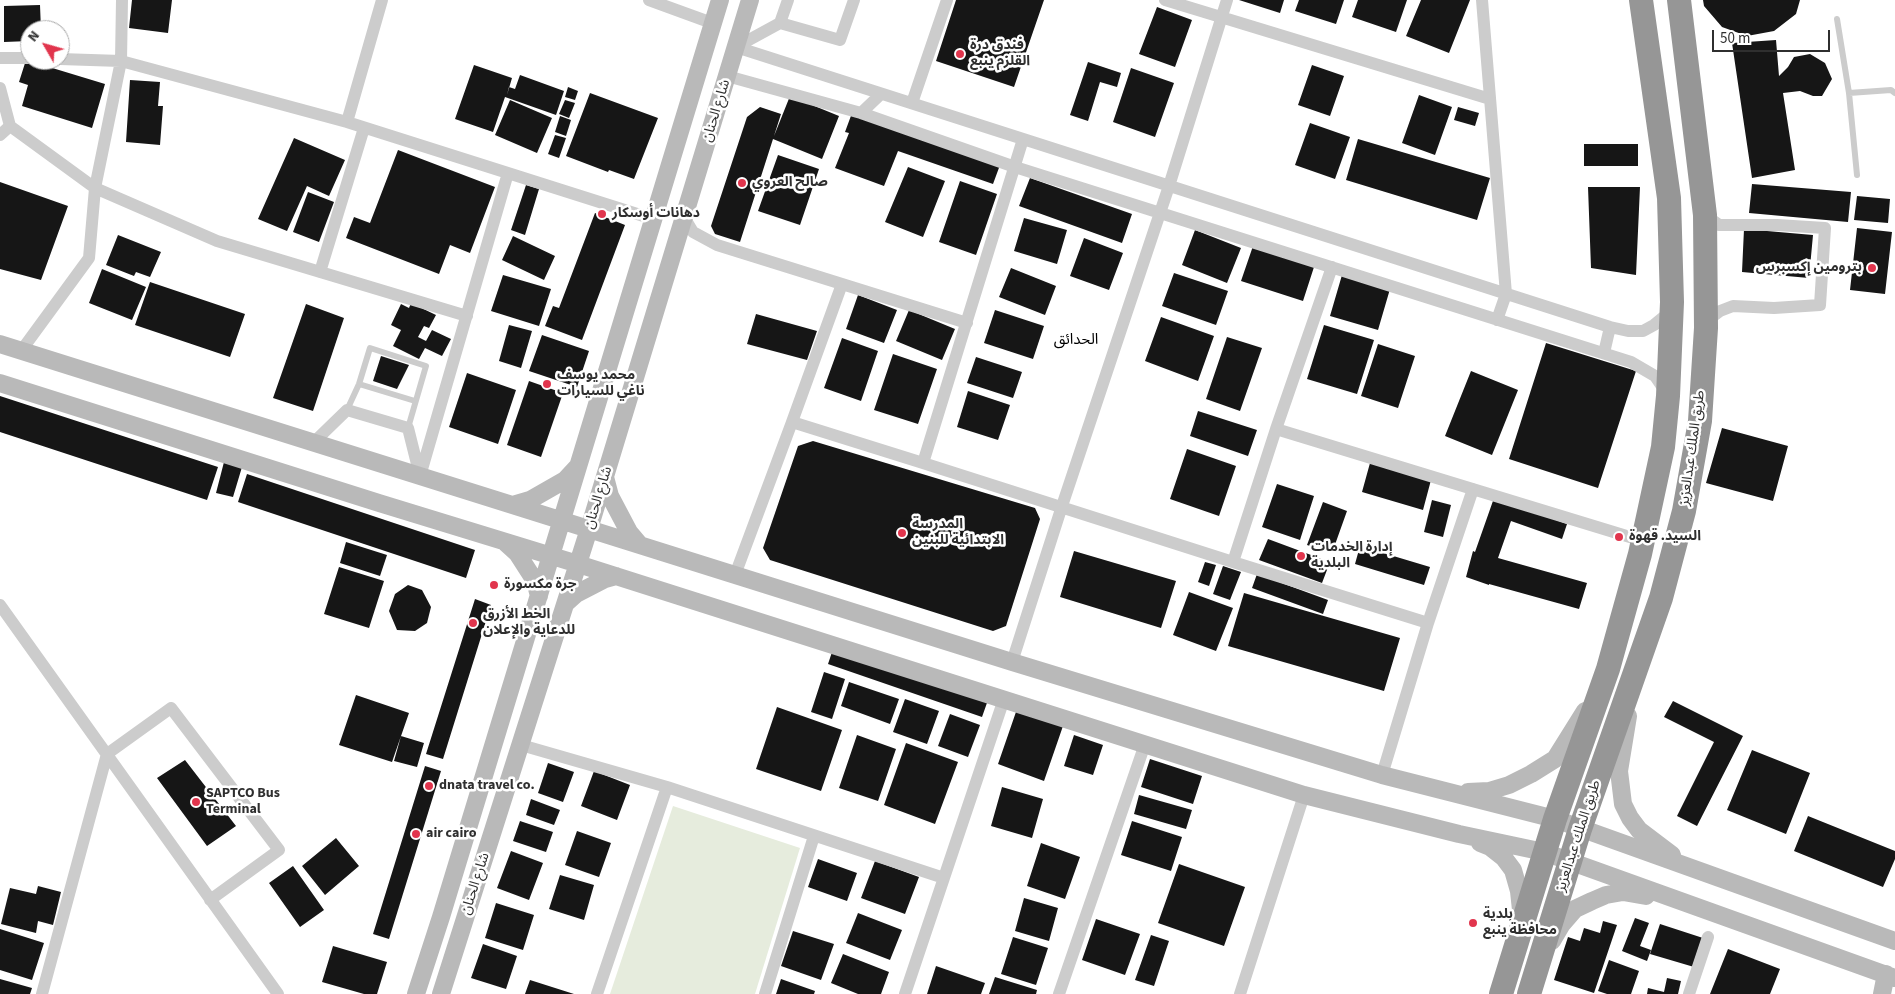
<!DOCTYPE html>
<meta charset="utf-8">
<style>
body{margin:0}
#map{position:relative;width:1895px;height:994px;overflow:hidden;background:#fff;font-family:"Source Sans 3",sans-serif}
canvas{display:block}
.north{position:absolute;left:20px;top:20px;width:50px;height:50px;box-sizing:border-box;background:#fff;border:1px solid #acacac;border-radius:50%;rotate:308deg;font-size:14px;font-weight:700;line-height:20px;text-align:center;color:#2f2f2f}
.north::after{content:'';display:block;margin:auto;width:18px;height:22px;background:#e1354d;clip-path:polygon(50% 0,100% 100%,50% 72%,0 100%)}
.scale{position:absolute;left:1712px;top:30px;width:118px;height:22px;box-sizing:border-box;border:2px solid #2f2f2f;border-top:0;padding-left:6px;font-size:15px;line-height:18px;white-space:nowrap;color:#2f2f2f;-webkit-text-stroke:4px #fff;paint-order:stroke}
</style>
<div id="map">
<canvas width="1895" height="994"></canvas>
<div class="north">N</div>
<div class="scale">50 m</div>
</div>
<script>
const ctx = document.querySelector('canvas').getContext('2d');
ctx.lineJoin = 'round';
function fillPath(path, color) { ctx.fillStyle = color; ctx.fill(path, 'evenodd'); }
const poly = rows => new Path2D(rows.map(r => 'M' + r).join(''));
function trace(path, color, width, dash) { ctx.strokeStyle = color; ctx.lineWidth = width; ctx.lineCap = dash ? 'butt' : 'round'; ctx.setLineDash(dash || []); ctx.stroke(path); }
function write(font, color, halo, rows, align = 'center') {
  ctx.font = font + ' "Source Sans 3","Noto Sans Arabic",sans-serif'; ctx.lineWidth = 5; ctx.setLineDash([]); ctx.textBaseline = 'middle'; ctx.strokeStyle = halo; ctx.fillStyle = color; for (const [text, x, y, turn = 0] of rows) {
    ctx.save(); ctx.translate(x, y); ctx.rotate((+turn || 0) * Math.PI / 180); ctx.textAlign = isNaN(turn) ? turn : align; if (halo) ctx.strokeText(text, 0, 0); ctx.fillText(text, 0, 0); ctx.restore();
  }
}
fillPath(poly([
 [673,806,800,848,755,994,610,994]
]), '#e6ecdd');
fillPath(poly([
 [132,0,172,0,168,33,129,28],
 [956,0,1044,0,1014,87,936,61],
 [1239,0,1284,0,1280,13],
 [1299,0,1344,0,1336,24,1295,11],
 [1358,0,1407,0,1396,32,1352,17],
 [1421,0,1470,0,1449,53,1406,36],
 [1703,0,1800,0,1796,14,1774,31,1747,36,1722,27,1704,6],
 [40,5,41,30,30,30,30,41,4,42,4,6],
 [1157,7,1192,20,1175,67,1139,54],
 [1776,40,1779,76,1788,67,1794,57,1810,54,1825,63,1832,79,1822,96,1813,96,1800,91,1783,93,1795,170,1752,178,1732,43],
 [26,60,105,84,92,128,22,106,28,85,19,82],
 [1088,62,1121,73,1117,87,1100,82,1088,121,1070,115],
 [474,65,512,78,507,95,509,87,515,89,520,75,564,91,556,115,505,97,493,132,455,119],
 [1312,65,1344,76,1330,116,1298,105],
 [1131,68,1174,83,1155,137,1113,122],
 [130,80,160,82,158,106,163,106,160,145,126,142],
 [568,87,578,91,575,100,565,97],
 [590,93,658,118,634,179,609,170,608,172,566,156],
 [1419,95,1452,107,1435,155,1402,143],
 [790,96,839,116,822,159,773,139,740,242,715,234,711,226,747,117,760,107,781,114,774,136],
 [510,100,552,118,537,153,495,135],
 [565,100,575,103,569,118,559,114],
 [1458,107,1479,113,1475,126,1454,120],
 [852,113,1000,165,993,184,898,151,884,186,835,168,849,133,845,132],
 [560,116,571,120,566,136,555,132],
 [1310,123,1350,137,1335,179,1295,165],
 [555,135,566,138,559,158,548,154],
 [294,138,345,160,329,196,307,186,287,231,258,219],
 [1358,139,1490,178,1477,220,1346,180],
 [1584,144,1638,144,1638,166,1584,166],
 [398,150,495,187,470,253,450,245,439,274,346,238,354,217,370,223],
 [778,155,819,169,800,225,758,211],
 [908,167,945,181,923,237,885,222],
 [1030,178,1132,214,1122,243,1019,206],
 [960,181,997,194,976,255,939,242],
 [0,182,68,206,41,280,0,269],
 [1752,184,1851,192,1848,222,1749,213],
 [526,185,539,189,525,235,511,230],
 [1588,187,1640,187,1636,275,1591,268],
 [308,192,334,202,319,242,293,232],
 [1857,196,1890,199,1888,223,1854,220],
 [595,213,625,225,582,340,545,326,553,306,559,308],
 [1024,218,1067,230,1057,264,1014,251],
 [1857,228,1892,232,1885,294,1850,290],
 [1744,229,1813,235,1809,278,1742,272],
 [1195,230,1241,248,1227,283,1182,265],
 [118,235,161,252,150,277,136,272,134,276,106,265],
 [513,236,555,256,544,280,502,260],
 [1084,238,1123,253,1109,290,1070,276],
 [1253,246,1314,267,1303,301,1241,281],
 [1011,268,1056,286,1045,315,999,297],
 [102,269,146,287,132,320,89,303],
 [1174,273,1228,291,1216,325,1162,306],
 [503,275,551,289,539,326,491,311],
 [1342,275,1390,289,1378,330,1330,316],
 [150,282,245,314,230,357,135,325],
 [858,295,897,310,884,343,846,329],
 [411,303,436,315,429,328,424,326,418,337,426,341,432,330,451,339,442,356,425,348,419,359,393,346,401,330,391,325,401,304,409,308],
 [306,304,344,318,313,411,273,398],
 [909,310,955,329,942,360,896,341],
 [995,310,1044,326,1033,359,984,343],
 [756,314,817,331,807,360,747,344],
 [1161,317,1214,336,1198,381,1145,361],
 [509,325,532,331,521,368,499,361],
 [1324,325,1374,340,1357,394,1307,379],
 [542,335,589,351,577,387,529,371],
 [1227,337,1262,348,1240,411,1206,399],
 [842,338,878,351,861,401,824,388],
 [1546,343,1636,371,1598,488,1509,459],
 [1378,344,1415,356,1398,408,1361,396],
 [893,354,937,369,918,424,874,410],
 [381,356,409,365,397,389,373,381],
 [976,357,1022,372,1013,398,967,383],
 [1471,371,1518,390,1492,455,1445,436],
 [467,373,516,390,498,444,449,427],
 [529,381,563,393,541,457,507,445],
 [968,391,1010,405,998,440,957,427],
 [0,396,218,467,207,500,0,432],
 [1198,411,1257,430,1248,456,1190,436],
 [1722,428,1788,446,1773,501,1706,483],
 [813,441,1035,508,1040,519,1006,626,993,631,770,560,763,548,798,446],
 [1187,449,1236,466,1219,516,1170,499],
 [224,462,242,467,233,497,216,493],
 [1370,463,1431,480,1423,510,1362,492],
 [247,474,475,550,466,578,238,502],
 [1277,484,1314,496,1300,540,1262,527],
 [1494,498,1567,524,1562,539,1511,521,1498,558,1587,583,1579,609,1489,584,1489,585,1466,577,1473,551,1475,552],
 [1432,500,1451,505,1443,537,1424,532],
 [1323,502,1347,511,1332,553,1307,545],
 [1268,539,1330,562,1322,583,1259,560],
 [346,542,387,555,380,576,340,563],
 [1360,546,1430,567,1424,585,1355,564],
 [1074,551,1176,581,1161,628,1060,597],
 [1205,562,1216,565,1209,586,1198,582],
 [1223,566,1241,572,1230,600,1213,594],
 [339,567,384,581,369,628,324,614],
 [1257,574,1328,600,1323,614,1252,588],
 [408,585,422,590,431,607,427,623,415,631,397,630,389,611,395,594],
 [1189,592,1233,608,1216,651,1173,635],
 [1244,593,1400,638,1384,691,1228,646],
 [475,599,491,605,443,759,426,754],
 [834,646,988,700,982,717,828,664],
 [824,672,845,679,832,719,811,712],
 [849,682,899,699,890,724,841,706],
 [356,695,409,713,392,762,339,745],
 [905,699,939,711,927,744,893,732],
 [1673,701,1743,736,1697,826,1677,816,1714,742,1664,717],
 [777,707,842,730,821,791,756,769],
 [1017,709,1063,726,1044,781,998,764],
 [950,714,980,725,968,757,938,746],
 [857,735,896,749,878,801,839,788],
 [1074,735,1103,745,1093,775,1064,766],
 [401,736,424,743,417,767,394,761],
 [906,743,958,762,935,824,884,805],
 [1752,750,1810,773,1786,834,1727,810],
 [1150,759,1202,776,1193,804,1141,787],
 [185,760,236,826,207,846,157,778],
 [548,763,574,772,563,802,538,793],
 [425,766,441,771,389,939,373,934],
 [594,771,630,785,617,820,581,806],
 [1002,787,1043,799,1032,838,991,826],
 [1139,795,1192,810,1186,829,1134,814],
 [531,799,560,810,554,825,526,815],
 [1808,816,1895,851,1895,859,1883,887,1794,851],
 [520,821,553,832,546,852,513,841],
 [1132,821,1182,837,1171,871,1121,855],
 [577,831,611,843,599,877,565,865],
 [336,838,359,866,325,895,302,866],
 [1041,843,1080,857,1065,899,1027,886],
 [511,851,543,863,529,900,497,888],
 [818,859,857,873,847,901,808,887],
 [875,861,919,877,905,914,861,898],
 [1179,864,1245,887,1224,946,1158,923],
 [293,866,324,910,300,927,269,883],
 [560,875,594,885,584,920,549,909],
 [38,886,61,892,53,925,38,921,36,933,1,924,10,888,36,894],
 [1024,898,1058,908,1049,941,1015,931],
 [496,903,534,915,523,950,485,938],
 [858,913,902,930,890,960,846,943],
 [1635,918,1649,923,1640,946,1651,950,1647,961,1622,951],
 [1096,919,1140,934,1125,975,1082,960],
 [1603,921,1617,925,1594,993,1554,980,1568,937,1580,941,1584,928,1600,933],
 [1660,924,1703,938,1694,967,1650,954],
 [0,929,44,943,32,980,0,970],
 [793,931,834,944,821,980,781,966],
 [1151,935,1169,941,1154,986,1135,980],
 [1013,937,1048,948,1036,985,1001,974],
 [483,944,517,956,506,989,471,978],
 [333,946,387,962,377,994,364,994,322,982],
 [1728,949,1780,969,1770,994,1710,994],
 [843,954,889,972,881,994,858,994,831,983],
 [1609,960,1639,971,1631,994,1607,994,1598,991],
 [936,966,985,983,981,994,927,994],
 [995,977,1037,990,1036,994,989,994],
 [1667,978,1681,981,1678,994,1647,994,1648,988,1664,992],
 [0,979,32,988,30,994,0,994],
 [781,979,815,991,814,994,776,994],
 [530,980,574,994,525,994]
]), '#161616');
trace(poly([
 [1837,19,1849,93,1857,175],
 [1849,93,1891,90,1895,93],
 [359,384,415,401],
 [347,410,359,384,370,348,426,366,408,428]
]), '#ccc', 6);
trace(poly([
 [382,0,347,122,653,219],
 [649,0,712,23],
 [1165,0,1490,99],
 [1482,0,1506,294,1497,320],
 [780,23,840,40,854,0],
 [736,47,1610,327,1628,331,1643,331,1654,325,1665,316,1669,308],
 [736,47,780,23,788,0],
 [0,58,30,58],
 [60,59,121,61,122,0],
 [727,76,861,113,1015,167,1631,362,1655,376,1666,392],
 [0,88,10,126,0,135],
 [912,103,947,0],
 [861,113,881,94],
 [10,126,95,188,217,241,467,316],
 [1705,215,1719,225,1777,225,1825,228,1820,305,1774,308,1733,306,1720,311,1712,317,1709,324],
 [684,217,693,232,717,245,967,323],
 [1332,267,1276,429,1643,541],
 [320,272,364,128],
 [21,351,89,258,95,188,121,61,347,122],
 [1604,353,1610,327],
 [792,422,842,284],
 [1276,429,1233,562,1428,623],
 [313,443,347,410,408,428,420,476,508,173],
 [923,463,1233,562],
 [735,575,792,422,923,463,1023,139],
 [0,605,278,994],
 [1012,662,1062,506,1169,186,1227,0],
 [521,745,667,787,944,878],
 [1382,775,1428,623,1473,489],
 [42,994,107,754,171,708,279,850,210,900],
 [597,994,667,787],
 [765,994,814,836],
 [905,994,1004,699],
 [1059,994,1145,744],
 [1240,994,1304,795],
 [1689,994,1708,937]
]), '#ccc', 12);
trace(poly([
 [0,344,1012,662,1382,775,1555,819,1895,941],
 [0,383,379,503,578,564,1304,795,1459,834,1544,852,1895,978],
 [605,477,610,496,629,532,640,545],
 [513,505,530,500,565,480,578,466],
 [506,543,517,553,535,581,539,596],
 [566,603,576,594,605,579,616,576],
 [1628,716,1619,771,1623,804,1630,818,1639,830,1672,855],
 [1468,792,1489,791,1509,785,1531,774,1555,759,1585,711],
 [1480,843,1490,847,1504,858,1513,870,1519,891,1521,910,1520,917],
 [1552,941,1562,924,1575,909,1592,901,1606,895,1623,892,1646,896],
 [416,994,441,917,720,0],
 [441,994,589,529,750,0],
 [1882,994,1886,974]
]), '#b9b9b9', 18);
trace(poly([
 [1501,994,1555,819,1608,669,1640,554,1663,447,1668,396,1672,302,1669,198,1641,0],
 [1529,994,1580,829,1661,598,1684,511,1700,421,1706,328,1705,215,1679,0]
]), '#969696', 24);
for (const [x, y, r, color] of [
 [960,54,5,"#e1354d"],
 [742,183,5,"#e1354d"],
 [602,214,5,"#e1354d"],
 [1872,268,5,"#e1354d"],
 [547,384,5,"#e1354d"],
 [902,533,5,"#e1354d"],
 [1619,537,5,"#e1354d"],
 [1301,556,5,"#e1354d"],
 [494,585,5,"#e1354d"],
 [473,623,5,"#e1354d"],
 [429,786,5,"#e1354d"],
 [196,802,5,"#e1354d"],
 [416,834,5,"#e1354d"],
 [1473,923,5,"#e1354d"]
]) { const dot = new Path2D(); dot.arc(x, y, r, 0, 2 * Math.PI); ctx.fillStyle = color; ctx.fill(dot); trace(dot, '#fff', 2); }
write('bold 14px', '#2f2f2f', '#fff', [
 ["فندق درة",970,46],
 ["القلزم ينبع",970,62],
 ["صالح العروي",752,183],
 ["دهانات أوسكار",612,214],
 ["بترومين إكسبرس",1862,268,"right"],
 ["محمد يوسف",557,376],
 ["ناغي للسيارات",557,392],
 ["المدرسة",912,525],
 ["الابتدائية للبنين",912,541],
 ["السيد. قهوة",1629,537],
 ["إدارة الخدمات",1311,548],
 ["البلدية",1311,564],
 ["جرة مكسورة",504,585],
 ["الخط الأزرق",483,615],
 ["للدعاية والإعلان",483,631],
 ["dnata travel co.",439,786],
 ["SAPTCO Bus",206,794],
 ["Terminal",206,810],
 ["air cairo",426,834],
 ["بلدية",1483,915],
 ["محافظة ينبع",1483,931]
], 'left');
write('14px', '#2f2f2f', '#fff', [
 ["شارع الحنان",717,111,-73],
 ["طريق الملك عبدالعزيز",1693,448,-82],
 ["شارع الحنان",599,498,-73],
 ["طريق الملك عبدالعزيز",1579,836,-72],
 ["شارع الحنان",476,884,-72]
]);
write('15px', '#000', '#fff', [
 ["الحدائق",1076,341]
]);
</script>
